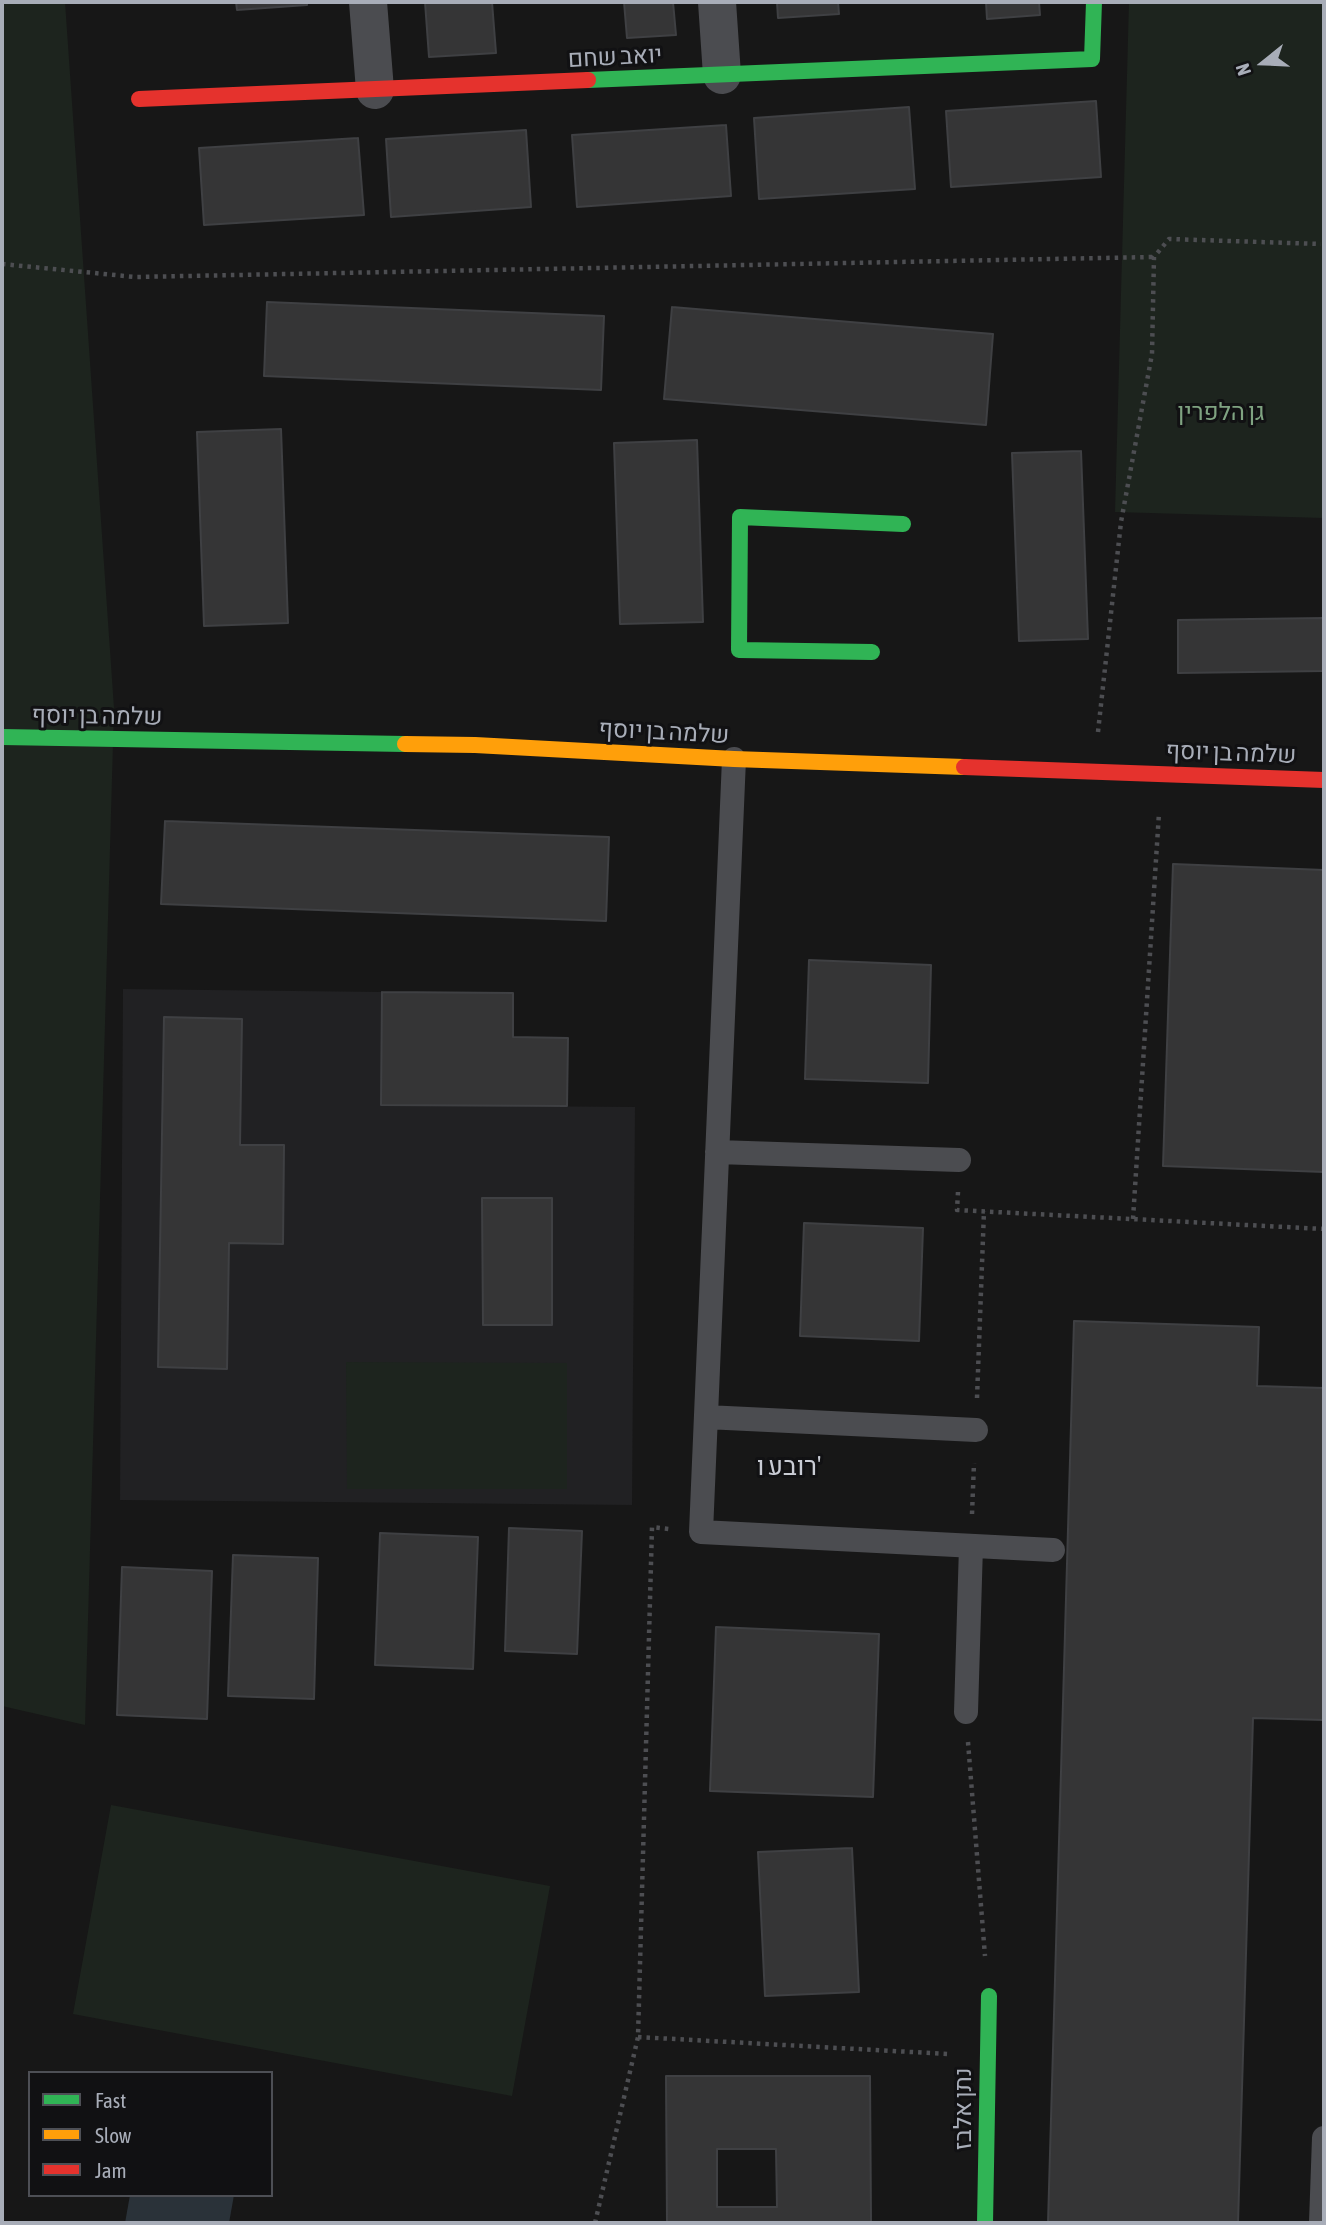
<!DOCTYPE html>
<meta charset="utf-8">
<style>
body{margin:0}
#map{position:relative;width:1326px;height:2225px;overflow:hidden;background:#171717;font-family:"Asap Condensed",sans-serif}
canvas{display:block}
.frame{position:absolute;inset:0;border:4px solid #a8adb8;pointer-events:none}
.legend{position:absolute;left:28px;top:2071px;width:245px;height:126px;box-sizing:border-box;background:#111113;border:2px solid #4d4f55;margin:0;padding:9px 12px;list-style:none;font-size:21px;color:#a8adb8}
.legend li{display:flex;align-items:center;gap:14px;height:35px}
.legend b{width:35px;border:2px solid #4d4f55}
.north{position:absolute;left:1228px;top:28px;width:70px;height:70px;-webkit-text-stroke:5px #111113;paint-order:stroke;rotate:252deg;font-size:19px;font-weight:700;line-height:28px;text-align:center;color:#a8adb8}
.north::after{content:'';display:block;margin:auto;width:24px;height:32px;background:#a8adb8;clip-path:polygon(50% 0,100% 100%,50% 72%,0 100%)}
</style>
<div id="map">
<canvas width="1326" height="2225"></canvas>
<div class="frame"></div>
<ul class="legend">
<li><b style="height:9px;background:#30b455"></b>Fast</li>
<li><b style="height:9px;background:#ff9f0a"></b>Slow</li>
<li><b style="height:9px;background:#e5322d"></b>Jam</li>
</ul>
<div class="north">N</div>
</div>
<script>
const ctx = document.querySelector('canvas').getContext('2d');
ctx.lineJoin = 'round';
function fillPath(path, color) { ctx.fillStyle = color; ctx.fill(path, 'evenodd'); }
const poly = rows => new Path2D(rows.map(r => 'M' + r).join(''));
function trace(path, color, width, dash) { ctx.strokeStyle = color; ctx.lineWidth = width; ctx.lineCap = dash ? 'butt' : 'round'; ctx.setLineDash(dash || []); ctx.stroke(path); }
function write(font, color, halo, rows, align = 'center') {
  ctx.font = font + ' "Asap Condensed",Heebo,sans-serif'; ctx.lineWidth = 6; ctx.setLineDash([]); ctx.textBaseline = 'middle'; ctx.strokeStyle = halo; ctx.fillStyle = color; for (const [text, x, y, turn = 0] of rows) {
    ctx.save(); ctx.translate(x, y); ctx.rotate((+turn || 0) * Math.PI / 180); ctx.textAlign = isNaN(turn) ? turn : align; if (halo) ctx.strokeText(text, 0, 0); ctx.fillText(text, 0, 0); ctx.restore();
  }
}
fillPath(poly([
 [123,989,382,992,382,1105,635,1107,632,1505,120,1500]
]), '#212123');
fillPath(poly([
 [2,2,65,2,114,708,85,1725,2,1706],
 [1129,2,1324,2,1324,518,1115,512],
 [346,1362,567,1363,567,1489,347,1489],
 [111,1805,550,1886,512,2096,73,2014]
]), '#1d241e');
fillPath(poly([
 [130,2195,234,2195,229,2223,125,2223]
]), '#2a3239');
const building = poly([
 [236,2,307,2,307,5,237,10,236,2],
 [425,2,492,2,496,53,429,57,425,2],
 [624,2,673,2,676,35,627,38,624,2],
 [777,2,838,2,839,14,778,18,777,2],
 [986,2,1039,2,1040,15,987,19,986,2],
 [1096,101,1101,177,951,187,946,111,1096,101],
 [909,107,915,189,759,199,754,118,909,107],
 [726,125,731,196,577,207,572,135,726,125],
 [526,130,531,207,391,217,386,139,526,130],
 [358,138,364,215,204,225,199,148,358,138],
 [267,302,604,316,601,390,264,376,267,302],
 [672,307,993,334,986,425,664,399,672,307],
 [281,429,288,623,204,626,197,432,281,429],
 [697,440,703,622,620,624,614,443,697,440],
 [1081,451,1088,639,1019,641,1012,453,1081,451],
 [1324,618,1324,671,1178,673,1178,620,1324,618],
 [165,821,609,837,606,921,161,904,165,821],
 [1173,864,1324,870,1324,1172,1163,1166,1173,864],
 [809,960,931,965,928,1083,805,1079,809,960],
 [382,992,513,993,513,1037,568,1038,567,1106,381,1105,382,992],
 [164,1017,242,1019,240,1145,284,1145,283,1244,229,1243,227,1369,158,1367,164,1017],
 [482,1198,552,1198,552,1325,483,1325,482,1198],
 [804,1223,923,1228,919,1341,800,1336,804,1223],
 [1074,1321,1259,1327,1257,1386,1324,1388,1324,1720,1253,1718,1238,2223,1048,2223,1074,1321],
 [509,1528,582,1531,577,1654,505,1651,509,1528],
 [380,1533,478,1537,473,1669,375,1665,380,1533],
 [233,1555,318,1558,314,1699,228,1696,233,1555],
 [122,1567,212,1571,207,1719,117,1715,122,1567],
 [716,1627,879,1634,873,1797,710,1791,716,1627],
 [852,1848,859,1992,765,1996,758,1852,852,1848],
 [666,2076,870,2076,871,2223,667,2223,666,2076],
 [717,2149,776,2149,777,2207,717,2207,717,2149]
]);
fillPath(building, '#353536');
trace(building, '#3f4043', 2);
trace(poly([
 [2,264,135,277,1154,257],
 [1098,732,1121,522,1152,354,1154,257,1169,239,1321,244],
 [958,1192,957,1210,1324,1229],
 [1133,1219,1159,813],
 [977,1398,984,1211],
 [972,1514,974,1463],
 [968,1742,985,1956],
 [638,2037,948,2054],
 [595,2223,638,2037,652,1527,669,1529]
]), '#4d4e52', 4.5, [3.5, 5]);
trace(poly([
 [734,759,701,1532,1053,1550],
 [717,1152,959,1160],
 [706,1417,976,1430],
 [966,1712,971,1546],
 [1321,2223,1324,2138]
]), '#4b4c50', 24);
trace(poly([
 [368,2,375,90],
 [717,2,722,75]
]), '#4b4c50', 38);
trace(poly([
 [588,80,1092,59,1094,2],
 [872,652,739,650,740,517,903,524],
 [2,737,405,744],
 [985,2223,989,1996]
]), '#30b455', 16);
trace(poly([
 [405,744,475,745,734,759,964,767]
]), '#ff9f0a', 16);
trace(poly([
 [139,99,588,80],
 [964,767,1324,780]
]), '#e5322d', 16);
write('24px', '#a8adb8', '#111113', [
 ["יואב שחם",615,57,-3],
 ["שלמה בן יוסף",97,716,1],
 ["שלמה בן יוסף",664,732,3],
 ["שלמה בן יוסף",1231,753,2],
 ["נתן אלבז",963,2109,-90]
]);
write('24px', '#7fa381', '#111113', [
 ["גן הלפרין",1221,412]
]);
write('26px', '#c9ccd4', '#111113', [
 ["רובע ו'",789,1467]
]);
</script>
